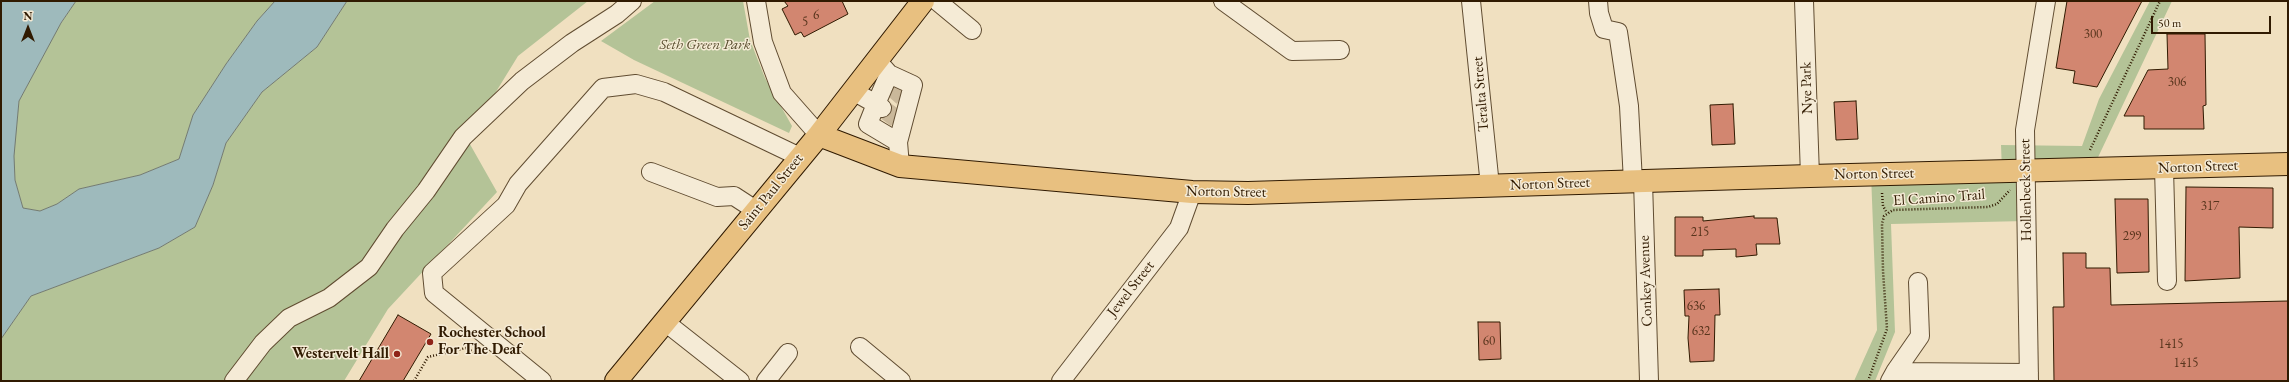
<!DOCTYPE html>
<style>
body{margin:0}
#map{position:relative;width:2289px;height:382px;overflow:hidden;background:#f0e0c0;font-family:"EB Garamond",serif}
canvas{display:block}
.frame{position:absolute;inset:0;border:2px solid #301a01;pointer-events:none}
.north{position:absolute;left:8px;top:8px;width:40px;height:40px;-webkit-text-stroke:3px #f5ebd6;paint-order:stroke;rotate:0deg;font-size:11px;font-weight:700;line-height:16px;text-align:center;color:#301a01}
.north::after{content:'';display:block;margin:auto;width:14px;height:18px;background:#301a01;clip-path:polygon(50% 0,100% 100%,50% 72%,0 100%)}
.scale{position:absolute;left:2151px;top:16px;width:120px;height:18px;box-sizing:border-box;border:2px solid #301a01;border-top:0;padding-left:5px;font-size:12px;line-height:14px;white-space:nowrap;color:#301a01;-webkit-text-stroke:3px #f5ebd6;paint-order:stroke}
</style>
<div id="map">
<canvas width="2289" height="382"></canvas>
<div class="frame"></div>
<div class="north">N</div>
<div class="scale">50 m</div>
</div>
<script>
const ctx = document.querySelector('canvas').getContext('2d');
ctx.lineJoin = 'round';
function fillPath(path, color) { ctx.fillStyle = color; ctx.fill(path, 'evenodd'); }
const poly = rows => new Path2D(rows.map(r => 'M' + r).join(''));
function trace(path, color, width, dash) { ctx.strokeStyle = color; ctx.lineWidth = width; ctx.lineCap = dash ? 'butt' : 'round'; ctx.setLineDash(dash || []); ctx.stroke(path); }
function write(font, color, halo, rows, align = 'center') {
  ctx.font = font + ' "EB Garamond",serif'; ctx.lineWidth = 3; ctx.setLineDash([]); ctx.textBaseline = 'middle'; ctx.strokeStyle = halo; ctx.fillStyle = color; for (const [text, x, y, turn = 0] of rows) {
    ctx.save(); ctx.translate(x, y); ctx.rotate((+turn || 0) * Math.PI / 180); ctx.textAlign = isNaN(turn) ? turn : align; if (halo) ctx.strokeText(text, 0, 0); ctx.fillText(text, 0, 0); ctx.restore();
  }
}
fillPath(poly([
 [76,1,275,1,257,21,226,64,193,115,179,159,140,175,79,189,57,204,40,211,23,208,15,180,13,156,19,101,58,28],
 [347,1,588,1,518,56,467,139,497,192,388,309,344,381,1,381,1,339,31,296,159,248,195,227,213,185,226,143,262,92,317,47],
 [655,1,743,1,750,40,765,78,792,126,789,133,634,60,601,41],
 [2150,1,2172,1,2092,170,2025,171,2026,221,1891,224,1895,332,1875,381,1854,381,1877,330,1871,174,2002,171,2001,145,2082,146,2099,99]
]), '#b4c397');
const water = poly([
 [1,1,76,1,61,23,19,101,14,156,15,180,23,208,40,211,57,204,79,189,140,175,179,159,193,115,226,64,257,21,275,1,347,1,317,47,262,92,226,143,213,185,195,227,159,248,31,296,1,339,1,1]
]);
fillPath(water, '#9ebabc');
trace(water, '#727a71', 1);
const building = poly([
 [784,1,842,1,848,14,804,37,801,32,795,35,782,9,788,6,784,1],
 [2067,1,2142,1,2097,87,2073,83,2075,71,2056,68,2067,1],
 [2167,34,2205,34,2206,105,2203,106,2204,129,2144,129,2144,116,2124,116,2148,70,2168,69,2167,34],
 [1856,101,1858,139,1836,140,1834,102,1856,101],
 [1733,104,1735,144,1712,145,1710,105,1733,104],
 [2186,187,2273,188,2273,228,2239,227,2240,278,2185,281,2186,187],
 [2115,199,2148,199,2149,272,2117,273,2115,199],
 [1754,216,1754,218,1777,218,1780,244,1756,244,1757,255,1736,257,1736,249,1703,250,1703,256,1675,256,1675,217,1703,217,1703,221,1754,216],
 [2063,253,2086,253,2086,268,2110,268,2111,305,2288,301,2288,381,2054,381,2053,307,2064,307,2063,253],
 [1719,289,1720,315,1715,315,1714,361,1690,362,1688,338,1689,316,1685,316,1684,290,1719,289],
 [398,315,431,334,403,381,359,381,398,315],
 [1478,322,1500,322,1501,359,1479,360,1478,322]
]);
fillPath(building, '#d28670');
trace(building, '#301a01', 1);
trace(poly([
 [889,85,905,99],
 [882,108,898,120]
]), '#cab89a', 18, [18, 9]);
const minor = poly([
 [756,1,763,42,782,93,819,135],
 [937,1,972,30],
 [1223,1,1292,51,1340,50],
 [1471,1,1490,186],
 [1598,1,1599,13,1604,29,1618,32,1629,106,1633,182],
 [1804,1,1810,176],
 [889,74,913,85,898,142],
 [853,91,876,104,889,74,881,65],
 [882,108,876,104,868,124,898,142,900,166],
 [2164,168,2167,281],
 [651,172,717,197,734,196,757,211],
 [1643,181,1649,381],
 [665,322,740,381],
 [860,347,901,381],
 [1895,372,1920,336,1918,282],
 [234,381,263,343,289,318,329,298,369,267,395,229,426,191,463,137,522,81,572,43,617,14,632,1],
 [542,381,434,293,432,273,506,205,518,184,603,88,636,84,664,92,800,157],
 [766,381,788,353],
 [1061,381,1179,228,1192,192],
 [1890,381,1895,372,2029,373],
 [2029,381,2025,130,2046,1]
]);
const major = poly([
 [819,135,900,166,1192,192,1248,193,1810,176,2288,164],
 [616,381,819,135,923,1]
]);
trace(minor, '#604c31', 20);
trace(major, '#301a01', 24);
trace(poly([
 [2090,150,2160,1],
 [1882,193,1883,206,1887,213],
 [414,381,428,357,466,348,477,354,479,351],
 [1868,381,1887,329,1883,271,1882,224,1884,216,1893,210,1988,207,1997,204,2010,190]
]), '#301a01', 2.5, [1, 2]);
trace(minor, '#f5ebd6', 18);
trace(major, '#e8c080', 22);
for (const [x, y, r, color] of [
 [430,342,4,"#8f2418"],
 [397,354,4,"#8f2418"]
]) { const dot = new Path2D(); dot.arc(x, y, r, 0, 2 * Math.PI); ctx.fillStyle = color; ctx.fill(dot); trace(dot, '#f5ebd6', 1.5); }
write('13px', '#58351d', null, [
 ["6",816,15],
 ["5",805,22],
 ["300",2093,34],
 ["306",2177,82],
 ["317",2210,206],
 ["215",1700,232],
 ["299",2132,236],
 ["636",1696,306],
 ["632",1701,331],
 ["60",1489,341],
 ["1415",2171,344],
 ["1415",2186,363]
]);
write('italic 15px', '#584d2e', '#f5ebd6', [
 ["Seth Green Park",705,45]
]);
write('15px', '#301a01', '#f5ebd6', [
 ["Nye Park",1807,88,-92],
 ["Teralta Street",1481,94,-95],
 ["Norton Street",2198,167,-2],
 ["Norton Street",1874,174,-1],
 ["Norton Street",1550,184,-2],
 ["Hollenbeck Street",2026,190,-91],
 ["Saint Paul Street",771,192,-51],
 ["Norton Street",1226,192,1],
 ["El Camino Trail",1939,198,-4],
 ["Conkey Avenue",1646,281,-92],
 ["Jewel Street",1131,289,-52]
]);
write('bold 15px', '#301a01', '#f5ebd6', [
 ["Rochester School",438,333],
 ["For The Deaf",438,350],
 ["Westervelt Hall",389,354,"right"]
], 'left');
</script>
